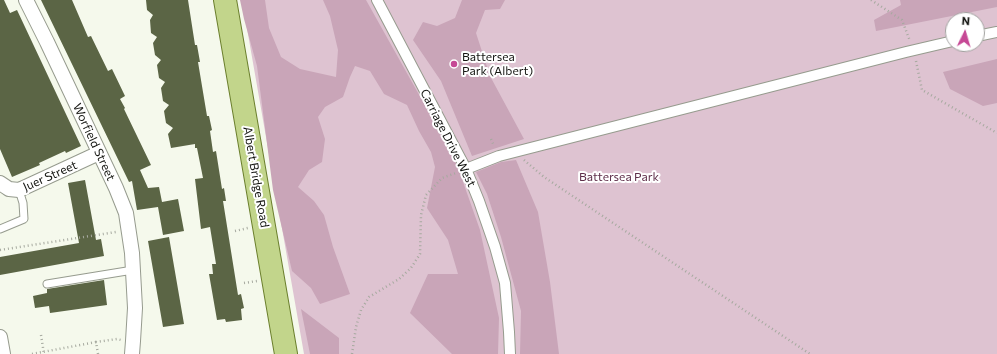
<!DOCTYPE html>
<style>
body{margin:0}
#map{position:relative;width:997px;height:354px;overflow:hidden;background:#f5f9ec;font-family:Commissioner,sans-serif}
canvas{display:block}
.north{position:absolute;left:945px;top:12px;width:40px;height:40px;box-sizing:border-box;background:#fff;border:1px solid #a1a19f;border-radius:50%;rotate:5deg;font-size:11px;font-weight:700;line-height:16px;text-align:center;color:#131410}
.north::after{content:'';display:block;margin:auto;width:14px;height:18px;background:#c64895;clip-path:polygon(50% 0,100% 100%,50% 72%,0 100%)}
</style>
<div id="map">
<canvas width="997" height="354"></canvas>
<div class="north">N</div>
</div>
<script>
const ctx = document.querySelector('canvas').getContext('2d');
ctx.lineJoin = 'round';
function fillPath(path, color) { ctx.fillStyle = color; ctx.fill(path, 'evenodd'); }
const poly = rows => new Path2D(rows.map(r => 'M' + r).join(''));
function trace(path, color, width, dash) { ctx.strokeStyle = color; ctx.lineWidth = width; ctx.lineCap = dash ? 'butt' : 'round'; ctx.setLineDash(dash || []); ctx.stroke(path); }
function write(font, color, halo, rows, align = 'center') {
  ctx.font = font + ' Commissioner,sans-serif'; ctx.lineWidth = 4; ctx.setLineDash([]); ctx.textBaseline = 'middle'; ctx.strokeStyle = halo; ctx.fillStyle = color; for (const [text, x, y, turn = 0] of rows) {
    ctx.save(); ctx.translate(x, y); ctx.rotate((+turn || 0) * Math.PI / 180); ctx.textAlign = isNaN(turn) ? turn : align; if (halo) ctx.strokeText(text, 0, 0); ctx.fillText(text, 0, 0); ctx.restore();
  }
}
fillPath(poly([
 [242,0,997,0,997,354,304,354],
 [953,20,977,20,977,44,953,44]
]), '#dec3d1');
fillPath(poly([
 [240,0,265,0,269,28,281,57,300,69,336,77,338,50,330,16,323,0,366,0,427,109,451,155,456,162,480,230,499,318,498,354,452,354,410,313,428,274,458,274,448,240,427,208,435,167,431,152,419,131,407,105,384,94,370,71,355,66,350,77,343,97,325,107,318,117,325,139,322,162,309,170,298,187,314,201,324,215,333,247,350,294,320,304,311,288,292,271,273,190,257,66,244,19],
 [462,0,505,0,500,9,485,10,476,33,490,76,524,139,472,156,441,81,413,40,423,22,437,26,455,18],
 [900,0,997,0,997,7,876,31,874,20,901,5],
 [997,59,997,103,983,106,950,89,943,72],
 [516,160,538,212,550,282,559,354,520,354,521,311,501,237,487,194,476,172,501,162],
 [301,309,339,338,339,354,310,354]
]), '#c9a5b8');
fillPath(poly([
 [0,0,4,0,10,13,17,10,81,146,66,153,65,151,39,163,40,165,12,177,0,149],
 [41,0,72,0,88,37,91,36,108,71,112,69,125,96,120,99,125,108,124,109,151,165,140,170,148,188,159,187,162,202,178,199,184,231,163,235,158,207,137,210,132,181,129,182],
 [146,0,188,0,195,45,197,45,200,62,198,62,207,116,209,116,212,130,210,131,213,152,216,151,222,189,224,188,226,201,223,201,238,295,241,294,244,308,241,309,242,320,226,322,225,319,217,320,209,274,213,274,212,264,216,264,210,227,201,229,195,179,203,178,197,148,195,148,195,144,171,148,168,134,173,128,166,123,164,111,169,105,163,101,161,88,165,82,159,78,157,65,161,60,155,55,153,43,157,37,151,33,150,20,153,15,147,10],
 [85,180,96,240,101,239,104,256,0,275,0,257,79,243,68,183],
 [169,237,184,324,163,327,148,241],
 [104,280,107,305,50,313,49,306,35,308,33,296,47,293,47,289]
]), '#5b6545');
const service = poly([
 [0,229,24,219,23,203,19,190],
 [47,284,133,270]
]);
const pedestrian = poly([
 [377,0,466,169,479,201,495,247,505,283,509,332,510,354],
 [977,36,997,32],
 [466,169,499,156,906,52,953,41]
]);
const minor = poly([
 [26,0,47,42,116,188,126,213,132,253,135,308,133,341,132,354],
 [0,183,9,189,19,190,99,153],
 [0,337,3,354]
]);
const primary = poly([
 [225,0,286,354]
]);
trace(service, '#969b8e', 9);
trace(pedestrian, '#969b8e', 12);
trace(minor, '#969b8e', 16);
trace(primary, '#6b7f2d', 24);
trace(poly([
 [871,0,902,20,910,41],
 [916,61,922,90,997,133],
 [491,139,494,146],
 [524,160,544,177,810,354],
 [235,231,248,228],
 [0,250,116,232],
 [244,283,257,281],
 [41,335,44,354],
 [32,354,96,342],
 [98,354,96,342,117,339,121,340],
 [352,354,356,327,361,310,369,297,399,279,411,268,420,254,421,215,426,195,442,178,456,173]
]), '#a6a99f', 2.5, [1, 3]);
trace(service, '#fff', 7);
trace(pedestrian, '#fff', 10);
trace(minor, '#fff', 14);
trace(primary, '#c2d58b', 22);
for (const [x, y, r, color] of [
 [454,64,4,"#c64895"]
]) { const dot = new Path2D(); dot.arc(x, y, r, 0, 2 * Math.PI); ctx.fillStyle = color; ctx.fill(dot); trace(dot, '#fff', 1.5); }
write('12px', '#131410', '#fff', [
 ["Battersea",462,57],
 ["Park (Albert)",462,71]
], 'left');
write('12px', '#131410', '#fff', [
 ["Carriage Drive West",448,138,63],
 ["Worfield Street",94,142,65],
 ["Juer Street",50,176,-24],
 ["Albert Bridge Road",256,177,80]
]);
write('12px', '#5f2f4a', '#fff', [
 ["Battersea Park",619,177]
]);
</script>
